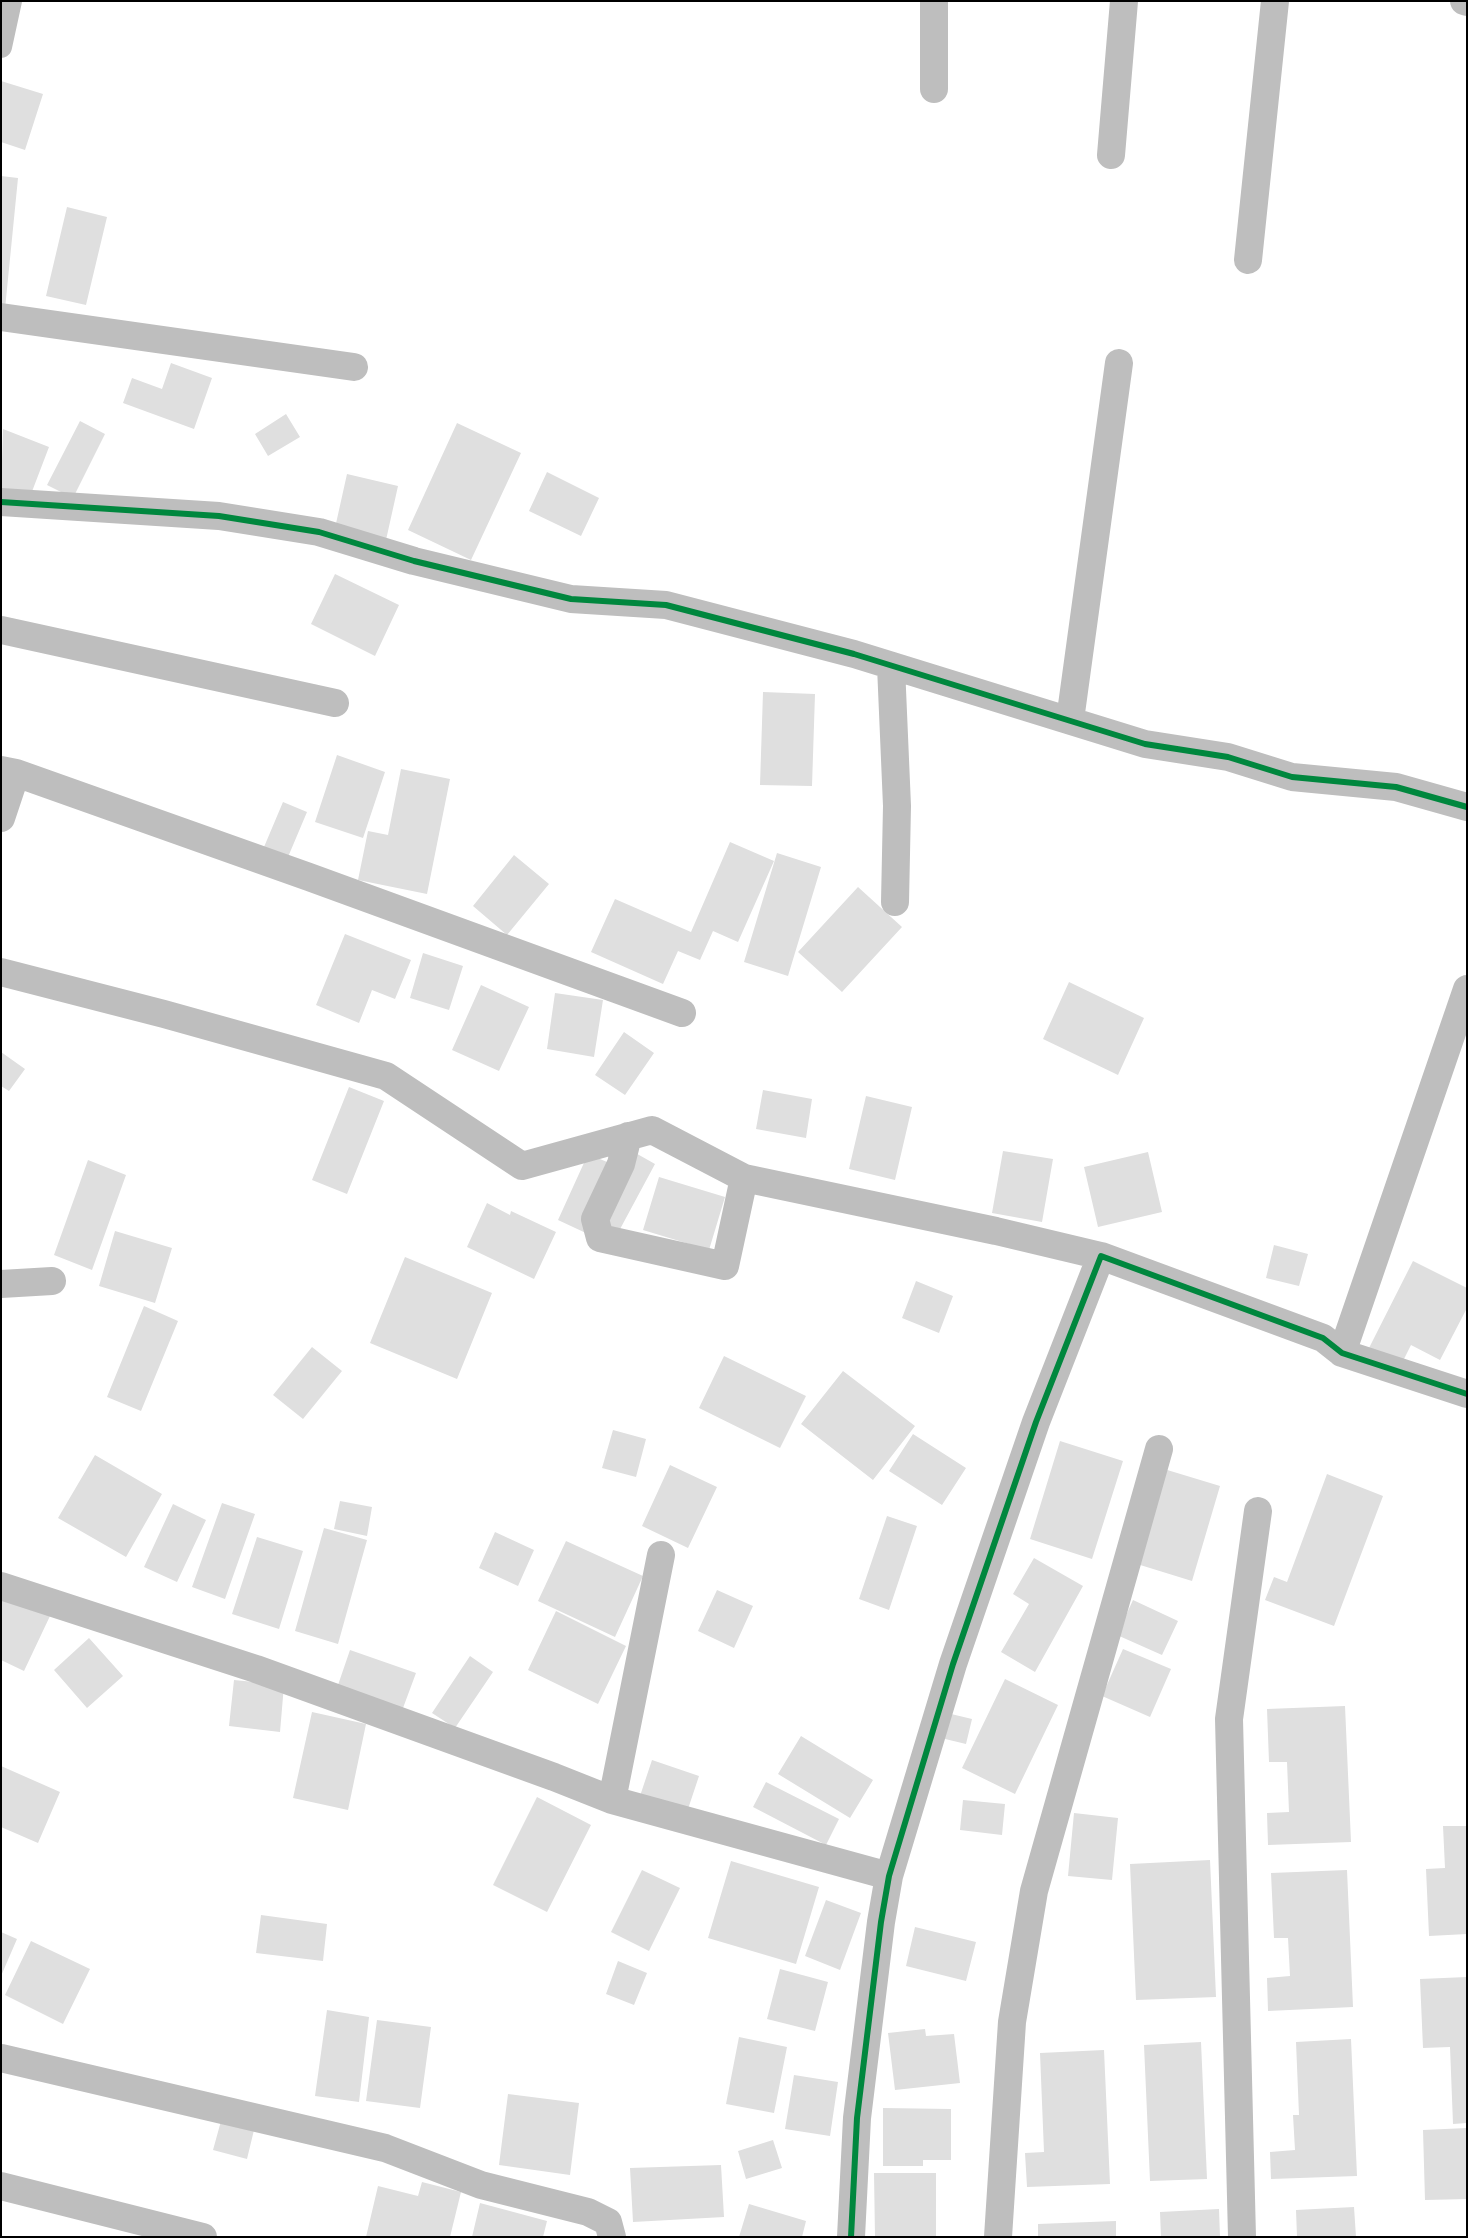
<!DOCTYPE html>
<style>
body{margin:0}
#map{position:relative;width:1468px;height:2238px;overflow:hidden;background:#fff;font-family:"Noto Sans",sans-serif}
canvas{display:block}
.frame{position:absolute;inset:0;border:2px solid #000;pointer-events:none}
</style>
<div id="map">
<canvas width="1468" height="2238"></canvas>
<div class="frame"></div>
</div>
<script>
const ctx = document.querySelector('canvas').getContext('2d');
ctx.lineJoin = 'round';
function fillPath(path, color) { ctx.fillStyle = color; ctx.fill(path, 'evenodd'); }
const poly = rows => new Path2D(rows.map(r => 'M' + r).join(''));
function trace(path, color, width, dash) { ctx.strokeStyle = color; ctx.lineWidth = width; ctx.lineCap = dash ? 'butt' : 'round'; ctx.setLineDash(dash || []); ctx.stroke(path); }
fillPath(poly([
 [1,81,43,94,25,150,1,142],
 [1,176,18,178,5,309,1,308],
 [67,207,107,217,86,305,46,296],
 [171,363,212,378,194,429,123,403,132,378,162,389],
 [286,414,300,437,268,456,255,434],
 [80,421,105,434,73,498,47,485],
 [457,423,521,453,471,560,408,530],
 [3,429,49,447,28,502,1,492],
 [547,472,599,498,581,536,529,511],
 [347,474,398,486,386,540,335,528],
 [335,574,399,605,375,656,311,624],
 [763,692,815,694,812,786,760,785],
 [337,755,385,772,363,838,315,822],
 [401,769,450,779,427,894,358,880,368,831,388,835],
 [283,802,307,812,288,857,264,847],
 [730,842,774,861,738,942,713,931,700,960,678,951,663,984,591,952,615,899,691,932],
 [777,853,821,867,788,976,744,962],
 [514,855,549,884,507,935,473,906],
 [858,887,902,927,842,992,798,952],
 [345,934,411,960,395,999,372,990,359,1023,316,1005],
 [423,953,463,966,449,1010,410,998],
 [1069,982,1144,1018,1118,1075,1043,1039],
 [481,985,529,1007,499,1071,452,1050],
 [555,993,603,1000,594,1057,547,1049],
 [624,1032,654,1053,625,1095,595,1075],
 [1,1052,25,1069,9,1091,1,1086],
 [349,1087,384,1101,347,1194,312,1180],
 [763,1090,812,1099,806,1138,756,1129],
 [866,1096,912,1107,895,1180,849,1169],
 [632,1151,655,1164,619,1231,596,1219],
 [1003,1151,1053,1159,1042,1222,992,1213],
 [1148,1152,1162,1212,1098,1227,1084,1167],
 [588,1154,619,1167,588,1234,558,1220],
 [88,1160,126,1175,92,1270,54,1255],
 [659,1177,725,1197,709,1250,643,1230],
 [487,1203,510,1215,511,1211,556,1232,534,1279,467,1247],
 [115,1231,172,1248,155,1303,99,1286],
 [1274,1245,1308,1254,1299,1286,1266,1278],
 [405,1257,492,1293,457,1379,370,1343],
 [1413,1261,1467,1288,1467,1308,1440,1360,1411,1345,1400,1367,1368,1350],
 [916,1281,953,1296,939,1333,902,1318],
 [144,1306,178,1321,141,1411,107,1397],
 [312,1347,342,1371,303,1419,273,1395],
 [724,1356,806,1396,780,1448,699,1408],
 [843,1371,915,1426,873,1480,801,1424],
 [613,1430,646,1439,636,1477,602,1468],
 [913,1434,966,1468,942,1505,889,1471],
 [1060,1441,1123,1461,1092,1559,1030,1539],
 [95,1455,162,1494,126,1557,58,1518],
 [670,1465,717,1487,688,1548,642,1526],
 [1164,1469,1220,1486,1192,1581,1137,1564],
 [1327,1474,1383,1496,1334,1626,1265,1600,1274,1577,1287,1582],
 [340,1501,372,1507,367,1536,334,1529],
 [222,1503,255,1514,225,1599,192,1587],
 [173,1504,206,1520,177,1582,144,1567],
 [887,1516,917,1526,889,1610,859,1599],
 [324,1528,367,1540,338,1644,295,1631],
 [495,1532,534,1550,518,1586,479,1568],
 [257,1537,303,1551,279,1629,232,1614],
 [566,1541,643,1576,615,1637,538,1601],
 [1034,1558,1083,1586,1035,1672,1001,1652,1029,1604,1013,1594],
 [717,1590,753,1606,734,1648,698,1631],
 [1,1593,50,1616,24,1671,1,1660],
 [1133,1600,1178,1621,1162,1655,1117,1635],
 [556,1611,626,1646,598,1704,528,1670],
 [89,1638,123,1676,87,1708,54,1670],
 [1123,1649,1171,1669,1150,1717,1102,1696],
 [350,1650,416,1673,403,1708,338,1685],
 [470,1656,493,1672,455,1728,432,1713],
 [1005,1679,1058,1705,1015,1794,962,1768],
 [234,1680,284,1685,280,1732,229,1726],
 [1345,1706,1351,1842,1268,1845,1267,1813,1289,1812,1287,1762,1269,1762,1267,1709],
 [312,1712,366,1724,348,1810,293,1798],
 [947,1713,972,1719,966,1744,941,1738],
 [801,1736,873,1780,850,1818,778,1774],
 [652,1760,699,1776,686,1815,639,1799],
 [1,1766,60,1792,38,1843,1,1827],
 [766,1782,839,1819,826,1845,753,1807],
 [537,1797,591,1825,547,1912,493,1885],
 [963,1800,1005,1804,1002,1835,960,1830],
 [1074,1813,1118,1818,1112,1880,1068,1876],
 [1443,1826,1467,1826,1467,1934,1429,1936,1426,1869,1445,1868],
 [1210,1860,1216,1997,1136,2000,1130,1864],
 [731,1861,819,1887,796,1964,708,1938],
 [642,1870,680,1888,649,1951,611,1932],
 [1347,1870,1353,2007,1268,2011,1267,1978,1290,1976,1288,1938,1274,1938,1271,1873],
 [826,1900,861,1913,840,1970,805,1956],
 [261,1915,327,1924,323,1961,256,1953],
 [915,1927,976,1942,966,1981,906,1966],
 [1,1932,17,1939,1,1976],
 [31,1941,90,1969,63,2024,5,1995],
 [618,1961,647,1973,634,2005,606,1994],
 [780,1969,828,1982,815,2031,767,2019],
 [1467,1977,1467,2123,1453,2124,1450,2047,1423,2048,1420,1979],
 [327,2010,369,2017,359,2102,315,2096],
 [377,2020,431,2027,420,2108,366,2101],
 [925,2029,926,2036,954,2034,960,2083,895,2090,888,2033],
 [739,2037,787,2047,774,2113,726,2104],
 [1351,2039,1357,2176,1271,2179,1270,2152,1295,2150,1293,2115,1299,2115,1296,2042],
 [1201,2042,1207,2179,1150,2181,1144,2045],
 [1104,2050,1110,2184,1027,2187,1025,2153,1044,2152,1040,2053],
 [794,2075,838,2082,830,2136,785,2129],
 [508,2094,579,2103,570,2175,499,2165],
 [883,2108,951,2109,951,2160,923,2160,923,2166,883,2166],
 [221,2121,254,2130,247,2159,213,2150],
 [1467,2128,1467,2199,1425,2200,1423,2130],
 [773,2140,782,2168,746,2179,738,2151],
 [721,2165,724,2217,633,2222,630,2168],
 [874,2173,936,2173,936,2237,875,2237],
 [422,2182,461,2192,450,2237,366,2237,378,2186,418,2196],
 [480,2203,547,2221,543,2237,472,2237],
 [749,2204,806,2221,802,2237,739,2237],
 [1354,2207,1356,2237,1297,2237,1296,2210],
 [1219,2209,1220,2237,1161,2237,1160,2212],
 [1116,2221,1116,2237,1038,2237,1038,2224]
]), '#dfdfdf');
trace(poly([
 [1,47,11,1]
]), '#bebebe', 22);
trace(poly([
 [934,1,934,89],
 [1464,1,1467,2],
 [1111,155,1124,1],
 [1248,260,1275,1],
 [1,317,354,367],
 [1,502,219,516,319,532,414,561,571,599,666,605,854,654,1145,744,1228,757,1292,777,1396,787,1467,807],
 [1,630,335,703],
 [891,666,897,806,895,902],
 [1070,720,1119,363],
 [1,770,16,773,309,877,682,1013],
 [1,818,16,773],
 [1,972,164,1014,386,1076,522,1166,652,1130,744,1178,996,1231,1101,1256],
 [628,1136,621,1164,595,1219,600,1238,725,1266,744,1178],
 [1,1284,52,1281],
 [1342,1353,1467,989],
 [1,1586,256,1669,554,1777,612,1800,889,1876],
 [612,1800,661,1555],
 [1,2058,385,2148,481,2185,588,2212,608,2222,612,2237],
 [1,2186,203,2237],
 [851,2237,857,2118,881,1922,889,1876,953,1664,1036,1422,1101,1256,1323,1338,1342,1353,1467,1394],
 [998,2237,1012,2022,1034,1891,1159,1449],
 [1242,2237,1229,1719,1258,1511]
]), '#bebebe', 28);
trace(poly([
 [1,502,219,516,319,532,414,561,571,599,666,605,854,654,1145,744,1228,757,1292,777,1396,787,1467,807],
 [851,2237,857,2118,881,1922,889,1876,953,1664,1036,1422,1101,1256,1323,1338,1342,1353,1467,1394]
]), '#00873e', 6);
</script>
